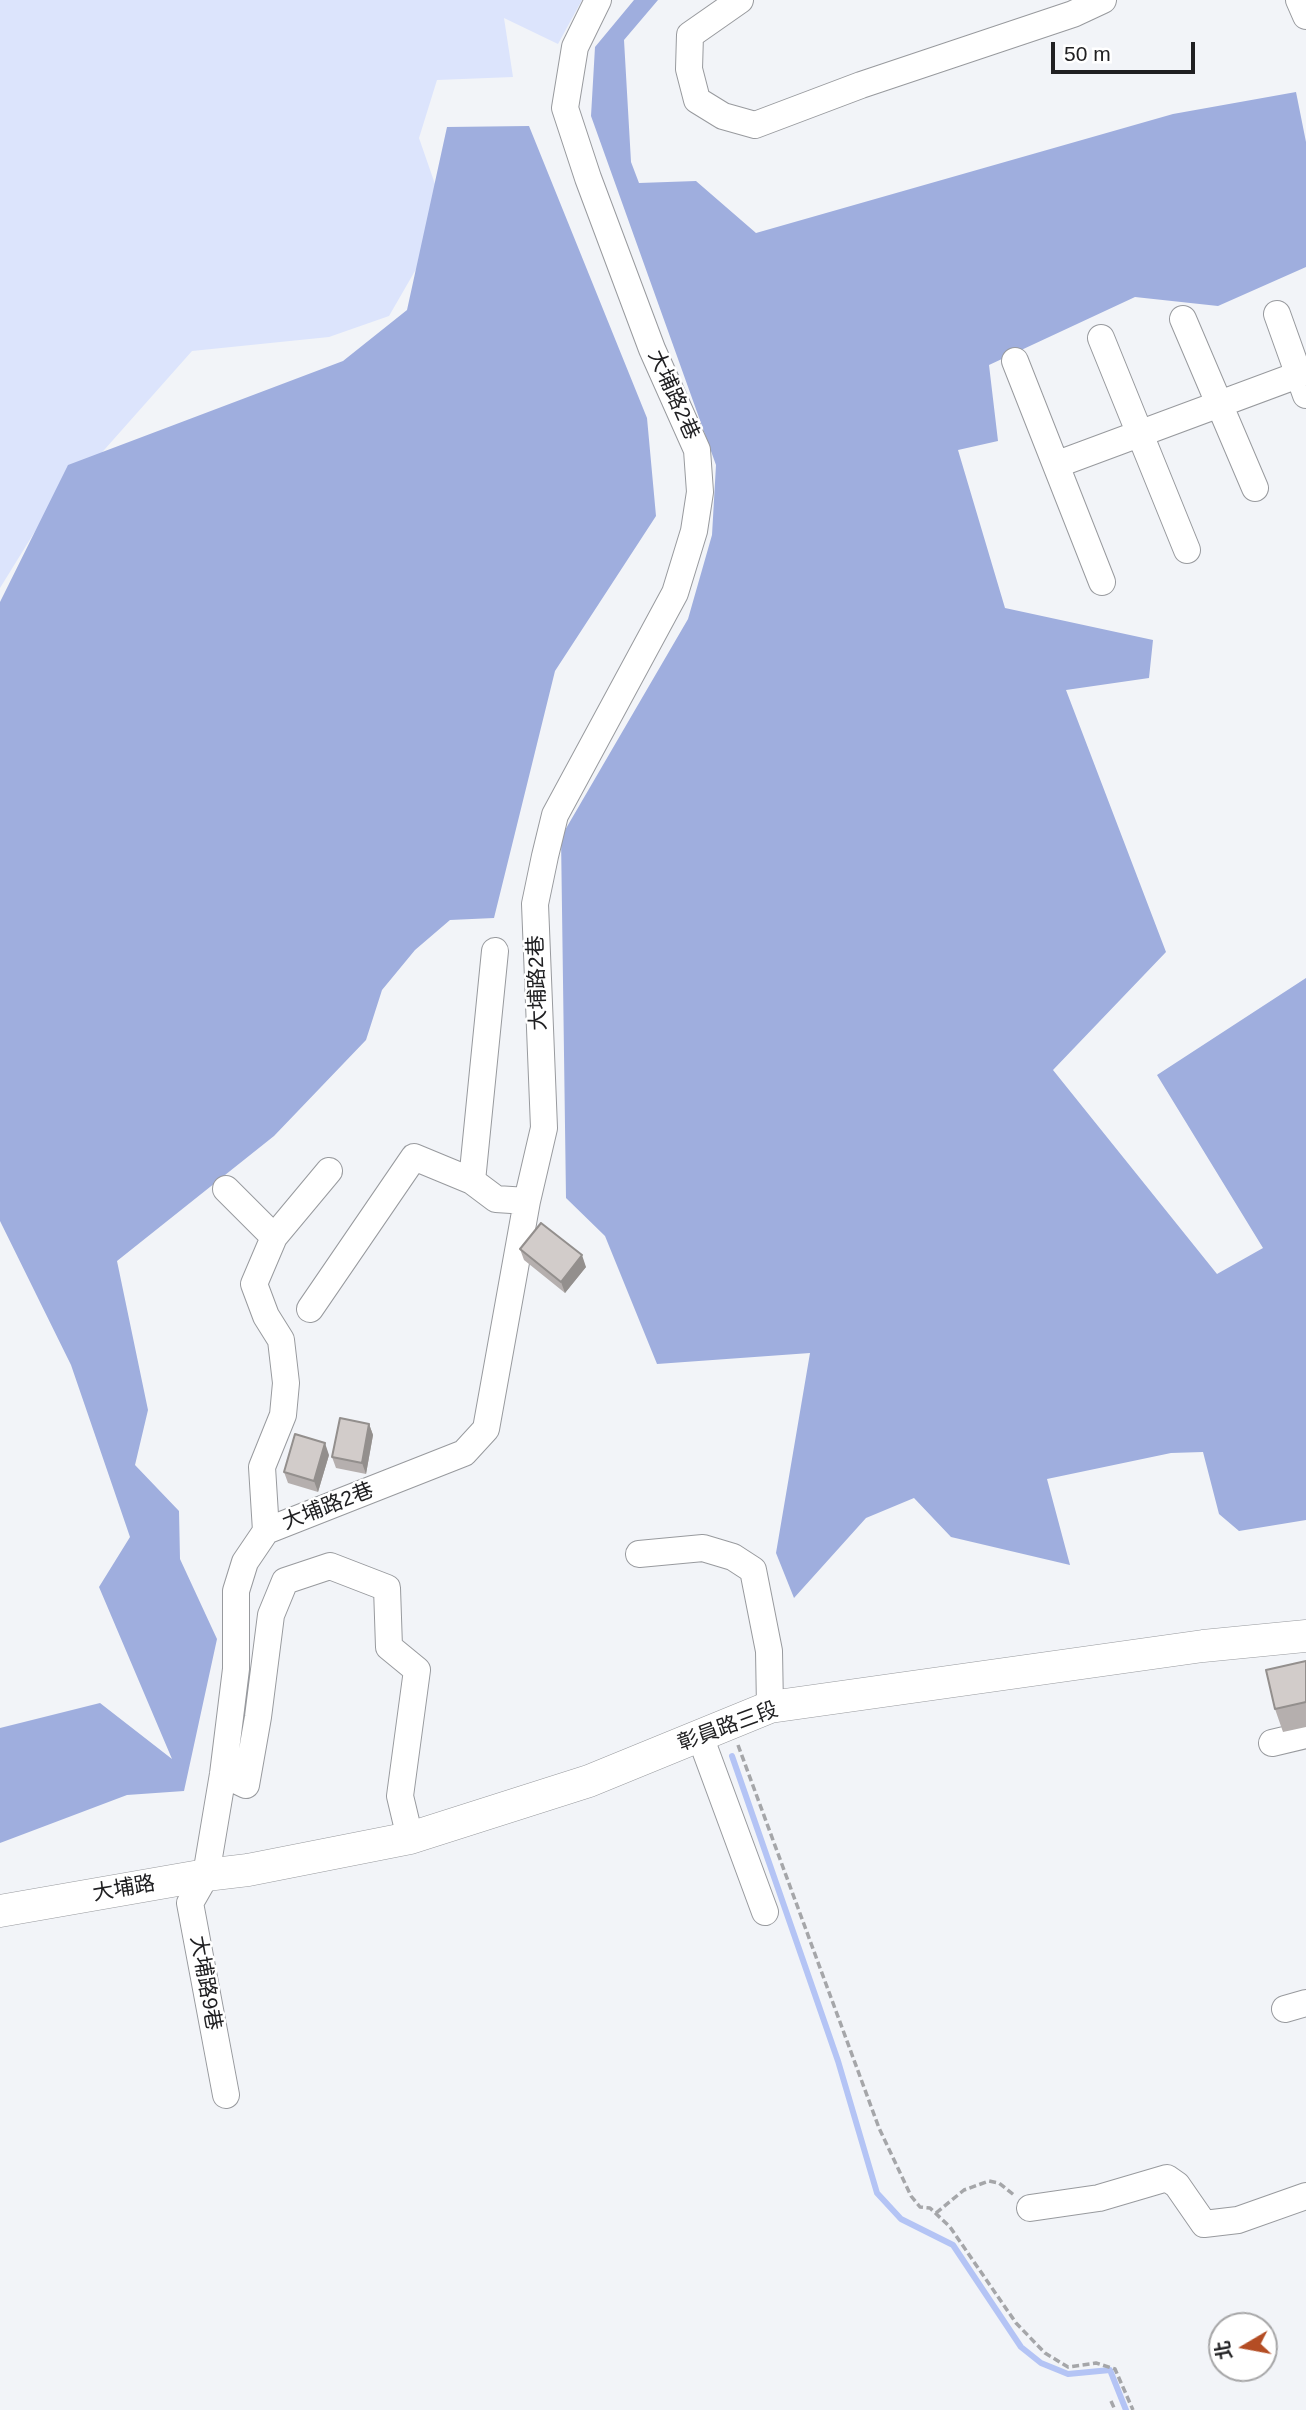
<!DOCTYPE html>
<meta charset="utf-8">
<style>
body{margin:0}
#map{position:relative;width:1306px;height:2410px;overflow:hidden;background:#f2f4f8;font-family:Arial,"Noto Sans TC",sans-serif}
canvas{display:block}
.north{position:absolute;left:1208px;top:2312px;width:70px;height:70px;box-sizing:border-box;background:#fff;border:2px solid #a6a6a7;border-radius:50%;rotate:260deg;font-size:19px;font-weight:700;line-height:28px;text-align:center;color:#202022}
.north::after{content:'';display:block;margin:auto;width:24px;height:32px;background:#b44d24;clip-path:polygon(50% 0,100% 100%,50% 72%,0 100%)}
.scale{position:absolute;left:1051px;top:42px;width:144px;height:32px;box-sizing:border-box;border:4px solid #202022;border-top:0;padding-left:9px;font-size:21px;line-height:24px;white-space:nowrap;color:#202022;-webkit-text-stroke:5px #fff;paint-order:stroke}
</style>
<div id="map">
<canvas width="1306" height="2410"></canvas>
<div class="north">北</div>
<div class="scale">50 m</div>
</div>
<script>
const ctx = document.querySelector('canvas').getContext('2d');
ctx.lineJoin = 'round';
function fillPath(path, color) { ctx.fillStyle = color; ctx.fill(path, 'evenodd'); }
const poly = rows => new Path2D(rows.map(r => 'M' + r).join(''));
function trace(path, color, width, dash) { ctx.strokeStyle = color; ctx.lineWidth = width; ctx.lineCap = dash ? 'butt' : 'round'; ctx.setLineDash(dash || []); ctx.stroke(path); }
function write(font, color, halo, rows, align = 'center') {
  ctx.font = font + ' Arial,"Noto Sans TC",sans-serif'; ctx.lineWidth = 5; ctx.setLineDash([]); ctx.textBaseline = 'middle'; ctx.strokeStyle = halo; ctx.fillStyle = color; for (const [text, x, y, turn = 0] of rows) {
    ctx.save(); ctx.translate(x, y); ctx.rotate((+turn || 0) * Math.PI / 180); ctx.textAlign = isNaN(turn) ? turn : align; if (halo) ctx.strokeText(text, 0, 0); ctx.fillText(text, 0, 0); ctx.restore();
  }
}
fillPath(poly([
 [0,0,582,0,558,44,504,18,513,77,437,80,419,138,436,187,419,264,389,316,329,337,192,351,42,520,0,588]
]), '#dce4fc');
fillPath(poly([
 [634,0,658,0,624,40,631,162,639,183,696,181,756,233,1173,114,1296,92,1306,142,1306,267,1218,306,1135,297,989,365,998,441,958,450,1005,608,1153,640,1149,678,1066,690,1166,952,1053,1070,1217,1274,1263,1248,1157,1075,1306,978,1306,1520,1239,1531,1219,1514,1203,1452,1171,1453,1047,1479,1070,1565,951,1537,914,1498,866,1518,794,1598,776,1553,810,1353,657,1364,605,1236,566,1198,561,837,688,619,712,535,716,465,591,116,595,47],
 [529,126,647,418,656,516,555,671,494,918,450,920,415,950,382,990,366,1040,274,1136,117,1261,148,1410,135,1465,179,1511,180,1559,217,1639,184,1791,127,1795,0,1843,0,1728,100,1703,172,1759,99,1587,130,1537,71,1365,0,1221,0,602,68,465,343,361,407,310,447,127]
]), '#9faede');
trace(poly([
 [732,1756,838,2061,877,2193,901,2219,953,2245,1021,2347,1041,2363,1068,2374,1110,2370,1126,2410]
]), '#b4c4f5', 6);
const minor = poly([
 [740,0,690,35,689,69,697,100,723,116,755,125,861,85,1073,14,1103,0],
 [1299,0,1306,16],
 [1277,314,1306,395],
 [1183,319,1255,488],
 [1101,338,1187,550],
 [1015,361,1102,582],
 [1058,464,1306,372],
 [472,1181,495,951],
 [226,1189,274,1237],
 [310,1309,414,1157,472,1181,496,1199,527,1201],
 [266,1531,262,1467,283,1415,286,1383,281,1340,266,1316,254,1284,274,1237,329,1171],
 [639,1554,703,1548,733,1557,753,1570,769,1651,770,1707],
 [700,1736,765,1912],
 [1272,1743,1306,1735],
 [223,1774,246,1785,258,1717,271,1615,285,1581,330,1566,387,1588,389,1647,417,1670,400,1796,410,1838],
 [1285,2009,1306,2003],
 [226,2095,190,1903,206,1875,223,1774,236,1669,236,1591,245,1562,266,1531,464,1453,486,1429,527,1201,544,1128,535,904,545,856,555,815,675,593,694,531,700,492,697,450,652,349,588,178,565,108,575,47,598,0],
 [1030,2208,1099,2198,1167,2178,1177,2185,1204,2224,1238,2220,1306,2196]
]);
const major = poly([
 [0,1911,206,1875,248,1870,410,1838,589,1781,770,1707,1203,1646,1306,1636]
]);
trace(minor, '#989a9e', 28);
trace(major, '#989a9e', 33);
trace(poly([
 [738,1745,879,2128,911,2196,920,2207,930,2208,950,2227,1016,2323,1045,2353,1068,2367,1096,2363,1115,2369,1133,2410],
 [936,2213,964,2190,989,2181,999,2183,1014,2195],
 [1111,2401,1115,2410]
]), '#a5a6a9', 3.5, [7, 3.5]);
trace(minor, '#fff', 26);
trace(major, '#fff', 32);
fillPath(poly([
 [520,1249,586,1267,565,1293,524,1260],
 [369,1424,373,1435,366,1474,336,1468,332,1457],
 [329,1455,318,1492,288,1483,284,1472],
 [1306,1661,1306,1727,1283,1732,1275,1709]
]), '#b5afae');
fillPath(poly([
 [582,1255,586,1267,565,1293,561,1282],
 [369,1424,373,1435,366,1474,362,1463],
 [325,1443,329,1455,318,1492,314,1481]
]), '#938f8d');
const building = poly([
 [541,1223,582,1255,561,1282,520,1249,541,1223],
 [340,1418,369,1424,362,1463,332,1457,340,1418],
 [295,1434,325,1443,314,1481,284,1472,295,1434],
 [1306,1661,1306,1702,1275,1709,1266,1670,1306,1661]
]);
fillPath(building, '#d2ccca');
trace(building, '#938f8d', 2);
write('21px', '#202022', '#fff', [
 ["大埔路2巷",673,395,66],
 ["大埔路2巷",538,983,-92],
 ["大埔路2巷",328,1507,-21],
 ["彰員路三段",728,1727,-20],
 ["大埔路",124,1889,-10],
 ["大埔路9巷",205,1983,80]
]);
</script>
